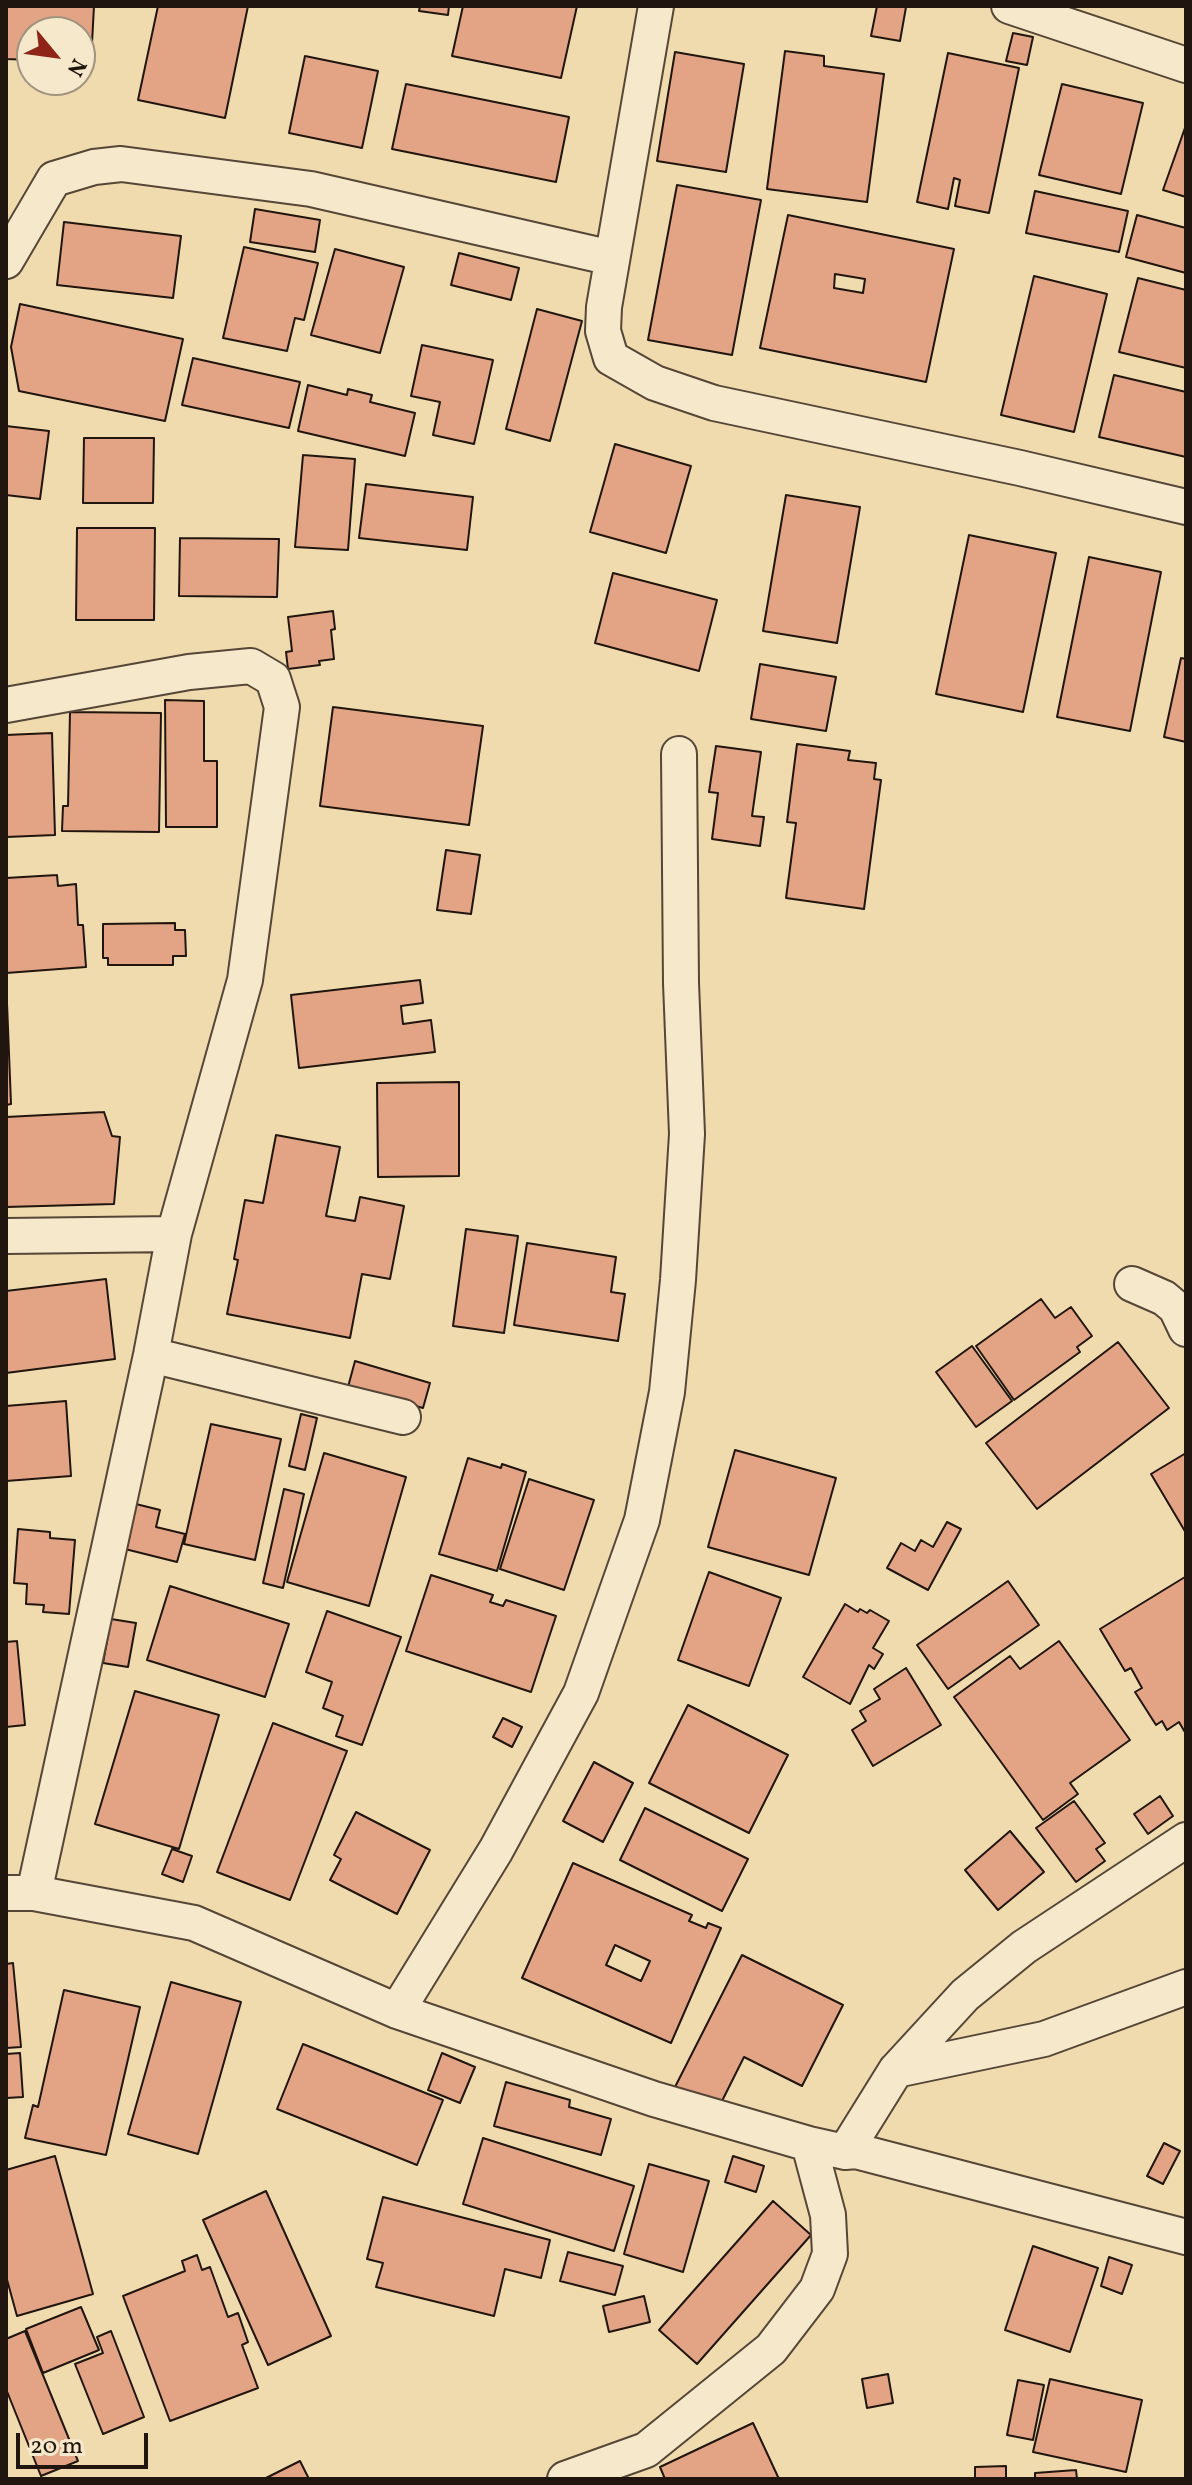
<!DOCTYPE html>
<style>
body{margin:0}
#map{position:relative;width:1192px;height:2485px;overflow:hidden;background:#f0dbaf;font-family:Vollkorn,serif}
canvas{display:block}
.frame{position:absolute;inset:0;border:8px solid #21150f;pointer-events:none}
.north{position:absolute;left:16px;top:16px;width:80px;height:80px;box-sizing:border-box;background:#f5e8cb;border:2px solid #a09480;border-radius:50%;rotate:119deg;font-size:22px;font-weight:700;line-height:32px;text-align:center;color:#21150f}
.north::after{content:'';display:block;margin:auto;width:28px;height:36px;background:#8f2418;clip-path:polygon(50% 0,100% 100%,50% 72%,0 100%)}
.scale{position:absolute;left:16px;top:2433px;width:132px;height:36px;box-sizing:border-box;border:4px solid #21150f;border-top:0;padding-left:10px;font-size:24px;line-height:28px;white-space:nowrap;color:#21150f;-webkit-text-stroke:6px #f5e8cb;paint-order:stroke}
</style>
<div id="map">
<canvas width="1192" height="2485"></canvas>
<div class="frame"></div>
<div class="north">N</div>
<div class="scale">20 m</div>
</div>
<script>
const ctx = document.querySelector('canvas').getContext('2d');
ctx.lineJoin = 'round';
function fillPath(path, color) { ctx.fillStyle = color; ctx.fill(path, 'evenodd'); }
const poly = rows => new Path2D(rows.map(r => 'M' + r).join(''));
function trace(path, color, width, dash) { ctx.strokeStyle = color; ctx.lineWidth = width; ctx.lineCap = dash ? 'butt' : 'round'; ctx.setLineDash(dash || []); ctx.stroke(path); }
const building = poly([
 [6,6,94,6,91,62,80,62,80,32,32,32,32,60,6,59,6,6],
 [158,6,248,6,225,118,138,100,158,6],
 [420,6,449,6,448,15,419,11,420,6],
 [463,6,577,6,561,78,452,56,463,6],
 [877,6,906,7,900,41,871,36,877,6],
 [1013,33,1033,37,1027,65,1006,61,1013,33],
 [785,51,824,56,824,66,884,74,867,202,767,189,785,51],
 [675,52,744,64,726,172,657,161,675,52],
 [948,53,1019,68,989,213,955,206,960,180,954,178,948,209,917,202,948,53],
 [305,56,378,71,362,148,289,133,305,56],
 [406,84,569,117,556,182,392,149,406,84],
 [1062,84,1143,103,1121,194,1039,175,1062,84],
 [1186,125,1186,197,1163,190,1186,125],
 [677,185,761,200,732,355,648,340,677,185],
 [1035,191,1128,211,1119,252,1026,233,1035,191],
 [255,209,320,220,315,252,250,242,255,209],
 [788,215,954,249,926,382,760,348,788,215],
 [835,274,865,279,863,293,834,288,835,274],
 [1137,215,1186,228,1186,273,1126,257,1137,215],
 [64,222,181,236,173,298,57,285,64,222],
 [244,247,318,263,304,320,295,318,287,351,223,338,244,247],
 [335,249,404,267,380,353,311,335,335,249],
 [459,253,519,268,511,300,451,285,459,253],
 [1034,276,1107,294,1074,432,1001,415,1034,276],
 [1138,278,1186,290,1186,368,1119,352,1138,278],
 [20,304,183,339,165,421,19,391,11,347,20,304],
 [537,309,582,321,550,441,506,429,537,309],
 [422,345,493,360,474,444,433,435,440,402,411,396,422,345],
 [193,358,300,382,289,428,182,405,193,358],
 [1114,375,1186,392,1186,457,1099,437,1114,375],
 [308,385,347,395,348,389,372,395,370,402,415,413,405,456,298,431,308,385],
 [6,426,49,431,40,499,6,495,6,426],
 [84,438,154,438,153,503,83,503,84,438],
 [615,444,691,466,666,553,590,532,615,444],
 [303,455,355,459,348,550,295,547,303,455],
 [366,484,473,497,467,550,359,538,366,484],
 [786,495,860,507,837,643,763,631,786,495],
 [77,528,155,528,154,620,76,620,77,528],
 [969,535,1056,553,1023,712,936,694,969,535],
 [180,538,279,539,277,597,179,596,180,538],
 [1089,557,1161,572,1130,731,1057,717,1089,557],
 [613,573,717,600,699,671,595,643,613,573],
 [333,611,335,629,331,630,334,659,319,661,320,665,288,669,286,652,292,651,288,617,333,611],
 [1181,658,1186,659,1186,742,1164,737,1181,658],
 [760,664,836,677,826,731,751,719,760,664],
 [165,700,204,701,204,761,217,761,217,827,166,827,165,700],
 [333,707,483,726,469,825,320,806,333,707],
 [70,712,161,713,159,832,62,831,63,806,68,806,70,712],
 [52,733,55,835,6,837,6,735,52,733],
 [797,744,850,751,848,760,876,763,874,779,881,780,864,909,786,898,796,823,787,822,797,744],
 [716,746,761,752,752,816,764,817,760,846,712,839,718,793,709,792,716,746],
 [446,850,480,855,471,914,437,910,446,850],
 [57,875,58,886,76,884,78,925,83,925,86,967,6,973,6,878,57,875],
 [175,923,175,930,185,930,186,956,173,956,173,965,108,965,108,958,103,958,103,924,175,923],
 [420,980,423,1003,401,1006,403,1024,431,1020,435,1052,299,1068,291,995,420,980],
 [7,1003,11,1104,6,1105,6,1003,7,1003],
 [459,1082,459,1176,378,1177,377,1083,459,1082],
 [104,1112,112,1136,120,1137,114,1204,6,1207,6,1117,104,1112],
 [276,1135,340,1147,326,1216,355,1221,360,1197,404,1206,390,1279,362,1274,350,1338,227,1314,238,1260,234,1259,245,1200,263,1203,276,1135],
 [466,1229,518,1236,504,1333,453,1326,466,1229],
 [527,1243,616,1257,611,1292,625,1294,618,1341,514,1325,527,1243],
 [106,1279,115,1359,6,1373,6,1291,106,1279],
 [1041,1299,1055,1318,1071,1307,1092,1336,1077,1347,1080,1352,1014,1400,976,1346,1041,1299],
 [1118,1342,1169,1408,1037,1509,986,1443,1118,1342],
 [972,1346,1012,1401,976,1427,936,1372,972,1346],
 [355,1361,430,1383,423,1408,348,1387,355,1361],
 [66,1401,71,1476,6,1481,6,1406,66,1401],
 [301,1414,317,1418,305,1470,289,1466,301,1414],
 [211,1424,281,1439,255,1560,184,1544,211,1424],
 [735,1450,836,1478,809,1575,708,1547,735,1450],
 [324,1453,406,1477,369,1606,287,1582,324,1453],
 [1186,1453,1186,1533,1151,1474,1186,1453],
 [468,1458,501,1468,502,1464,526,1472,497,1571,439,1554,468,1458],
 [529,1479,594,1500,564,1590,500,1569,529,1479],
 [284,1489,304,1494,283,1588,263,1583,284,1489],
 [136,1504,160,1510,156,1527,185,1534,177,1562,125,1549,136,1504],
 [947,1522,961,1529,928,1590,887,1568,901,1543,915,1551,921,1540,933,1547,947,1522],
 [18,1529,50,1532,50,1538,75,1540,69,1614,43,1612,44,1605,26,1604,27,1584,14,1583,18,1529],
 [709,1572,781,1598,749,1686,678,1660,709,1572],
 [431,1575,493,1595,490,1602,503,1606,506,1600,556,1616,531,1692,406,1651,431,1575],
 [1185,1577,1186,1578,1186,1734,1179,1722,1167,1730,1162,1721,1156,1725,1135,1692,1142,1688,1131,1668,1125,1671,1100,1629,1185,1577],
 [1008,1581,1039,1625,948,1689,917,1645,1008,1581],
 [170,1586,289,1624,265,1697,147,1660,170,1586],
 [845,1604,858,1612,860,1609,867,1613,870,1610,889,1621,873,1648,883,1654,874,1669,869,1665,850,1704,803,1677,845,1604],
 [327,1611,401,1637,362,1745,336,1736,343,1716,323,1708,332,1682,306,1672,327,1611],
 [111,1619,136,1623,128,1667,103,1663,111,1619],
 [17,1641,25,1725,6,1727,6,1642,17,1641],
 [1059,1641,1130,1740,1070,1783,1078,1794,1043,1820,954,1697,1010,1656,1020,1669,1059,1641],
 [906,1668,941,1725,873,1766,852,1730,866,1721,860,1711,880,1699,874,1689,906,1668],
 [135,1691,219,1715,179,1849,95,1824,135,1691],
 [688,1705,788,1755,749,1833,649,1783,688,1705],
 [503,1718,522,1727,512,1747,493,1737,503,1718],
 [273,1723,347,1751,290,1900,217,1872,273,1723],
 [594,1762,633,1783,603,1842,563,1821,594,1762],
 [1160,1796,1173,1816,1148,1834,1134,1814,1160,1796],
 [1074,1801,1105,1843,1096,1849,1105,1861,1076,1882,1036,1828,1074,1801],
 [645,1808,748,1859,722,1911,620,1860,645,1808],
 [356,1812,430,1850,397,1914,330,1880,341,1859,334,1855,356,1812],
 [1010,1831,1044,1872,998,1910,965,1870,1010,1831],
 [172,1849,192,1856,183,1882,162,1874,172,1849],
 [573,1863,692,1915,689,1921,706,1928,708,1923,721,1928,671,2043,522,1978,573,1863],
 [615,1945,650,1961,641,1981,606,1965,615,1945],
 [742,1955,843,2005,802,2086,744,2057,718,2109,675,2087,742,1955],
 [13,1963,21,2047,6,2048,6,1964,13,1963],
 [171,1982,241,2002,198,2154,128,2134,171,1982],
 [64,1990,140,2007,106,2155,25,2138,33,2105,38,2107,64,1990],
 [303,2044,443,2100,417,2165,277,2109,303,2044],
 [20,2053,23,2097,6,2098,6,2054,20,2053],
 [442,2053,475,2067,460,2103,428,2090,442,2053],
 [506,2082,570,2100,569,2107,611,2119,601,2155,494,2126,506,2082],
 [483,2138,634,2186,614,2251,463,2204,483,2138],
 [1164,2143,1180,2151,1163,2184,1147,2176,1164,2143],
 [55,2156,93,2294,17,2316,6,2276,6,2170,55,2156],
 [733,2156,764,2166,756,2192,725,2182,733,2156],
 [649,2164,709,2181,683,2272,624,2254,649,2164],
 [266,2191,331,2336,268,2365,203,2220,266,2191],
 [383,2197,550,2240,541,2278,505,2269,494,2316,376,2287,383,2263,367,2259,383,2197],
 [773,2201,811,2235,697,2364,659,2330,773,2201],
 [1033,2246,1098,2268,1070,2352,1005,2330,1033,2246],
 [568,2252,623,2266,615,2295,560,2281,568,2252],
 [197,2255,202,2270,210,2267,228,2317,238,2313,248,2342,242,2345,258,2388,170,2421,123,2296,185,2271,182,2261,197,2255],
 [1109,2257,1132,2265,1122,2294,1101,2286,1109,2257],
 [644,2296,650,2322,609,2332,603,2306,644,2296],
 [81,2307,99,2350,43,2373,26,2329,81,2307],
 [25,2331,78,2461,41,2476,6,2389,6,2339,25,2331],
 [111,2331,144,2417,103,2434,75,2364,103,2353,97,2337,111,2331],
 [888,2374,893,2403,867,2408,862,2379,888,2374],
 [1050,2379,1142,2400,1126,2472,1033,2452,1050,2379],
 [1018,2380,1044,2385,1033,2440,1007,2435,1018,2380],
 [753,2423,779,2479,665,2479,660,2467,753,2423],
 [300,2461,309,2479,264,2479,300,2461],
 [1006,2466,1006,2479,975,2479,975,2467,1006,2466],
 [1076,2470,1077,2479,1035,2479,1035,2473,1076,2470]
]);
fillPath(building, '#e2a484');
trace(building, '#21150f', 2);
const street = poly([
 [656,6,604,307,603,331,611,358,655,383,714,403,1020,468,1186,507],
 [1009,6,1186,65],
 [6,261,54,179,94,167,121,164,311,189,612,258],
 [6,705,189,672,251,666,273,679,282,707,245,980,174,1234],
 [6,1236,174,1234,151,1355,34,1893],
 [1132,1284,1164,1298,1176,1308,1186,1329],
 [151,1355,403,1417],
 [6,1893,34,1893,194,1923,397,2011,654,2099,809,2144,845,2152,856,2151,1186,2237],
 [397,2011,496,1850,581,1693,642,1520,667,1392,678,1280,687,1134,681,983,679,754],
 [896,2070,1044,2039,1186,1987],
 [845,2152,896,2070,965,1995,1024,1947,1186,1840],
 [565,2479,646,2450,771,2349,817,2289,830,2254,828,2215,809,2144]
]);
trace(street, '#554637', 38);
trace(street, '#f5e8cb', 34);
</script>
